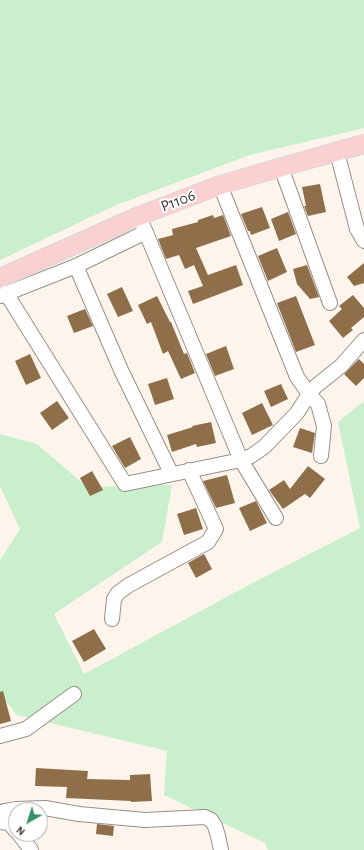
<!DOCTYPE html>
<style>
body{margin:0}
#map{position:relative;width:364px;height:850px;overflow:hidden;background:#fdf5ec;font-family:"Alegreya Sans",sans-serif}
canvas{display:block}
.north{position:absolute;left:8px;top:802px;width:40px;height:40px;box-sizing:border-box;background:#fff;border:1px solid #b0afad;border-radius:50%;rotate:219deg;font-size:11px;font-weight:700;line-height:16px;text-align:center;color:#393632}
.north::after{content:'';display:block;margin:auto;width:14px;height:18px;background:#339169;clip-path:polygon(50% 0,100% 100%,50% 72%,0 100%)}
</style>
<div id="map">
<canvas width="364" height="850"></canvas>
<div class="north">N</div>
</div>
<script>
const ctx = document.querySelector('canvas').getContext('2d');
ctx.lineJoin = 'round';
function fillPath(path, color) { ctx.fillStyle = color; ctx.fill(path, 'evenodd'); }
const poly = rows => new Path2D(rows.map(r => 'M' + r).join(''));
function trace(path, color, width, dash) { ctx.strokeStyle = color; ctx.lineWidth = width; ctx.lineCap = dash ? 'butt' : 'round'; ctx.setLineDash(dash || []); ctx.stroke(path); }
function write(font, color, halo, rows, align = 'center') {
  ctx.font = font + ' "Alegreya Sans",sans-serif'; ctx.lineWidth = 4; ctx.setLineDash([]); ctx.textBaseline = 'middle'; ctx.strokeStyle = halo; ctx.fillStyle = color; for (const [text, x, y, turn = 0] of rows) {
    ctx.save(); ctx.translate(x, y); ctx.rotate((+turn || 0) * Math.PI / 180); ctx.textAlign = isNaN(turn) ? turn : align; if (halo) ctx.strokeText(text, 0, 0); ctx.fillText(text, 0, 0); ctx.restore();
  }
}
fillPath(poly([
 [0,0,364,0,364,128,250,155,114,206,0,260],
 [364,401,364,850,268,850,265,843,164,795,167,751,17,715,0,694,0,560,20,529,0,486,0,434,37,444,87,487,172,485,162,542,54,614,84,674,245,587,360,528,338,422]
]), '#caefcc');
fillPath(poly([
 [320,184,326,212,308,216,304,206,306,206,302,187],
 [262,207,270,228,251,235,250,231,248,231,241,214],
 [288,212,296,234,279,241,271,219],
 [213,215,214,218,223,215,231,236,196,248,208,275,236,265,243,285,193,304,188,291,203,286,194,265,185,269,179,255,166,259,158,239,173,235,172,229,198,222,198,220],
 [277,248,287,272,268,281,258,256],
 [364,263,364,283,354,286,347,277],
 [307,265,319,297,310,299,297,284,293,269],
 [122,287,133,311,118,317,107,294],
 [353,295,364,308,364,317,351,328,353,330,343,338,329,321,342,309,339,306],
 [157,296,170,322,171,322,184,354,187,353,195,373,181,379,168,351,163,354,151,322,147,324,138,305],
 [296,296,315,345,296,352,277,303],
 [85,309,93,326,74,333,67,316],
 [226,346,234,369,215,376,206,354],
 [30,354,41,378,26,385,15,361],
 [359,359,364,364,364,378,356,386,344,374],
 [167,378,174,399,155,405,148,384],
 [281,384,288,399,271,407,264,391],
 [57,401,69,418,52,430,40,413],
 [262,403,273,425,252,435,242,413],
 [211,422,216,443,197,447,196,444,172,452,167,435,193,427,192,426],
 [300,428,315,433,312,453,293,447],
 [130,437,141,459,125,468,112,446],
 [308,466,325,479,310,498,305,494,283,509,269,490,284,480,290,489],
 [92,471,103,490,90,496,80,478],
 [227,475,235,503,216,508,203,481],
 [256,501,267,523,250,531,239,508],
 [196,508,203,529,184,535,177,514],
 [204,554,212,569,196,578,188,563],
 [94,629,106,649,84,662,72,641],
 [3,691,11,721,0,724,0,692],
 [36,768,88,771,87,779,130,780,130,775,150,774,152,801,131,802,131,801,66,798,67,787,35,786],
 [97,824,114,826,113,836,96,834]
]), '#8f6f4a');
const minor = poly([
 [337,152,357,229,364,241],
 [281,167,330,303],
 [139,216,241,460,276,518],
 [76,266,121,370,171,473],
 [6,293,125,484,241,460,251,456,264,447,297,413,309,394,297,377,220,185],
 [0,296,76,266,146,232],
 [321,456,324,426,318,404,309,394,316,386,341,366,364,340],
 [112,619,114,599,118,593,129,585,208,542,216,529,189,470],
 [0,736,26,729,74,694],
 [0,812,16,809,45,808,79,814,145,820,205,817,211,820,215,826,218,836,221,850],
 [0,822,9,823,16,831],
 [19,834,31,850]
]);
const major = poly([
 [0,278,139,216,220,185,289,165,364,144]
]);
trace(minor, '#979088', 16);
trace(major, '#d7d7d6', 20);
trace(minor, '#fff', 14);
trace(major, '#fad0d1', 18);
write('16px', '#393632', '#fff', [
 ["P1106",178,201,-21]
]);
</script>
